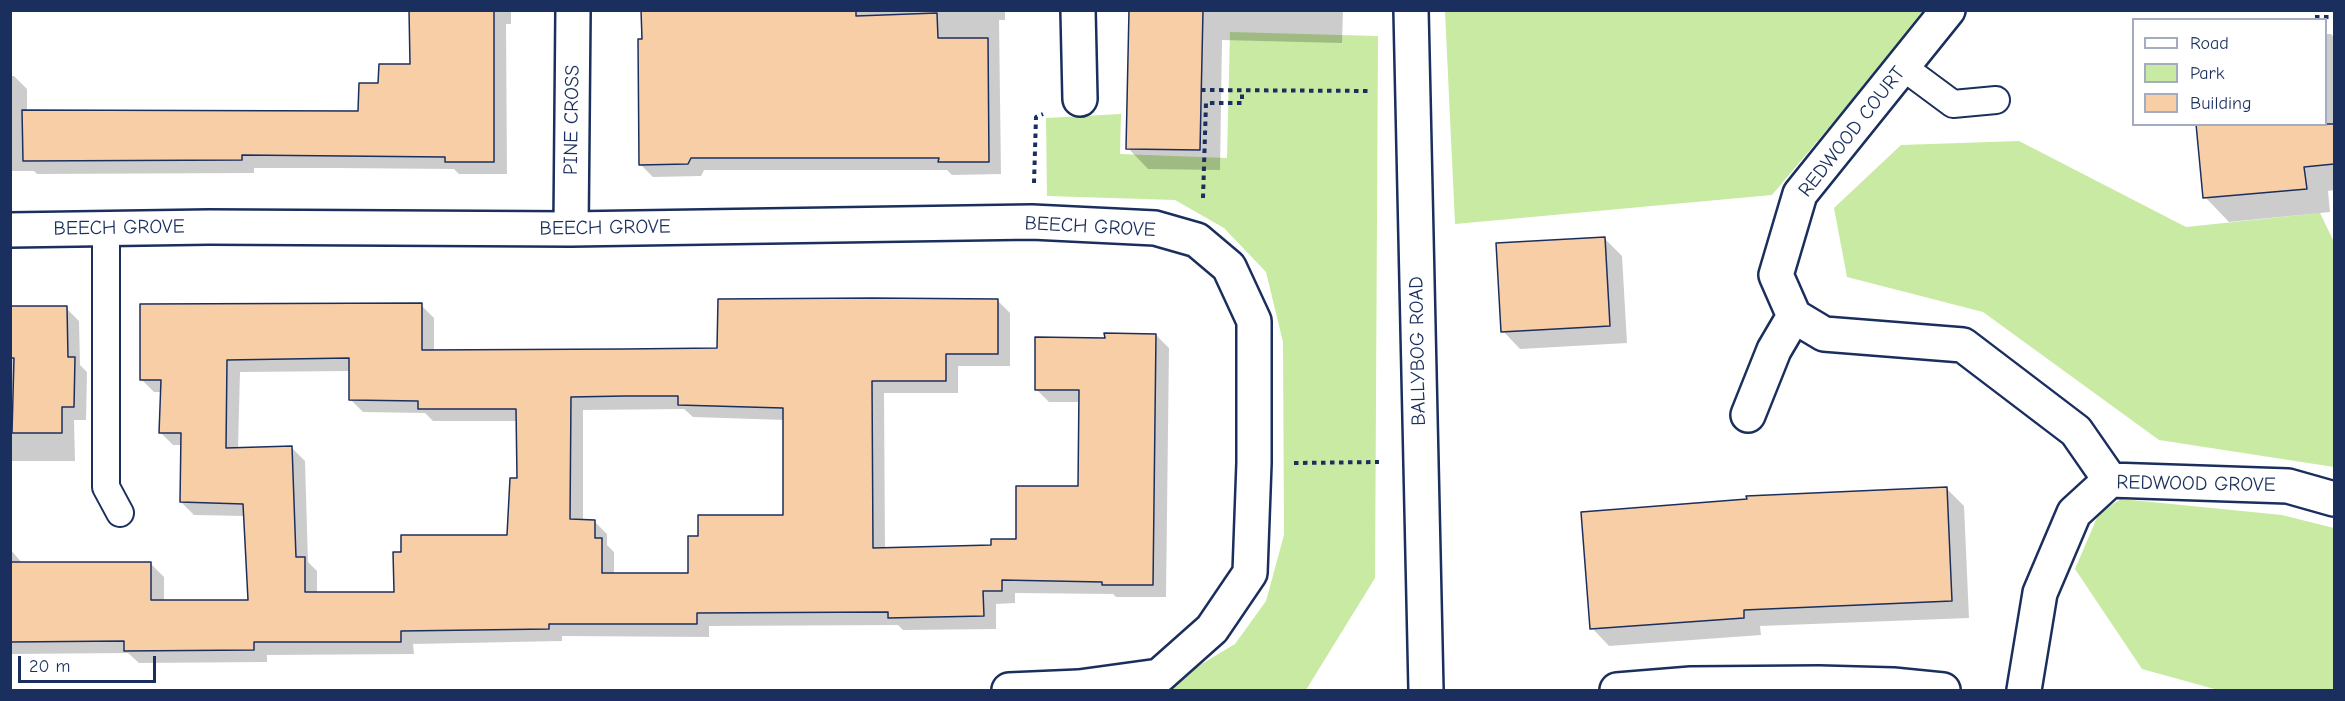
<!DOCTYPE html>
<style>
body{margin:0}
#map{position:relative;width:2345px;height:701px;overflow:hidden;background:#fff;font-family:"Comic Neue",sans-serif}
canvas{display:block}
.frame{position:absolute;inset:0;border:12px solid #1b2f5e;pointer-events:none}
.legend{position:absolute;left:2132px;top:18px;width:195px;height:108px;box-sizing:border-box;background:#fff;border:2px solid #a4acbf;margin:0;padding:8px 10px;list-style:none;font-size:18px;color:#1b2f5e}
.legend li{display:flex;align-items:center;gap:12px;height:30px}
.legend b{width:30px;border:2px solid #a4acbf}
.scale{position:absolute;left:18px;top:656px;width:138px;height:27px;box-sizing:border-box;border:3px solid #1b2f5e;border-top:0;padding-left:8px;font-size:18px;line-height:21px;white-space:nowrap;color:#1b2f5e;-webkit-text-stroke:4px #fff;paint-order:stroke}
</style>
<div id="map">
<canvas width="2345" height="701"></canvas>
<div class="frame"></div>
<ul class="legend">
<li><b style="height:8px;background:#fff"></b>Road</li>
<li><b style="height:16px;background:#c9eaa2"></b>Park</li>
<li><b style="height:16px;background:#f8cea7"></b>Building</li>
</ul>
<div class="scale">20 m</div>
</div>
<script>
const ctx = document.querySelector('canvas').getContext('2d');
ctx.lineJoin = 'round';
function fillPath(path, color) { ctx.fillStyle = color; ctx.fill(path, 'evenodd'); }
const poly = rows => new Path2D(rows.map(r => 'M' + r).join(''));
function trace(path, color, width, dash) { ctx.strokeStyle = color; ctx.lineWidth = width; ctx.lineCap = dash ? 'butt' : 'round'; ctx.setLineDash(dash || []); ctx.stroke(path); }
function write(font, color, halo, rows, align = 'center') {
  ctx.font = font + ' "Comic Neue",sans-serif'; ctx.lineWidth = 6; ctx.setLineDash([]); ctx.textBaseline = 'middle'; ctx.strokeStyle = halo; ctx.fillStyle = color; for (const [text, x, y, turn = 0] of rows) {
    ctx.save(); ctx.translate(x, y); ctx.rotate((+turn || 0) * Math.PI / 180); ctx.textAlign = isNaN(turn) ? turn : align; if (halo) ctx.strokeText(text, 0, 0); ctx.fillText(text, 0, 0); ctx.restore();
  }
}
fillPath(poly([
 [1445,11,1927,11,1772,195,1455,224],
 [1230,32,1378,36,1375,578,1306,690,1054,690,1175,680,1235,644,1266,601,1284,535,1283,342,1266,272,1224,228,1175,200,1047,196,1046,118,1121,114,1120,154,1227,158],
 [2019,141,2186,227,2320,213,2334,242,2334,467,2159,440,1983,312,1847,277,1834,208,1901,145],
 [2121,499,2282,515,2334,528,2334,690,2218,690,2142,669,2075,569,2099,513]
]), '#c9eaa2');
fillPath(poly([
 [411,10,511,10,511,24,506,24,507,174,459,174,454,169,336,168,254,168,254,173,37,174,34,171,10,171,10,76,14,76,27,89,27,111,360,112,379,84,411,66],
 [643,10,1005,10,1005,20,999,20,1001,174,952,175,947,170,704,170,701,176,653,177,640,164],
 [1130,10,1343,10,1342,43,1222,40,1220,170,1148,169,1128,148],
 [2326,34,2331,34,2334,37,2334,190,2328,191,2330,212,2229,222,2205,197,2326,124],
 [1605,239,1622,256,1627,343,1520,349,1503,331],
 [997,300,1010,313,1010,366,958,366,958,393,884,393,885,549,992,547,1018,541,1080,487,1081,402,1049,402,1036,389,1107,340,1156,335,1169,348,1166,597,1116,597,1113,594,1015,593,1015,603,996,604,996,629,903,630,898,625,709,626,709,637,562,636,562,641,413,644,414,654,267,655,267,662,139,663,128,653,10,654,10,549,23,564,151,564,164,577,164,602,250,601,245,516,194,515,181,502,182,445,173,445,160,432,162,392,154,392,141,379,421,305,434,318,434,352,719,349],
 [351,371,350,399,363,412,425,413,433,421,518,421,519,480,508,537,395,594,317,594,317,571,308,562,305,461,292,448,238,449,240,372],
 [684,409,693,417,785,420,785,516,690,574,614,574,614,552,607,545,607,534,594,521,583,521,583,410],
 [10,308,66,308,79,321,80,365,87,372,86,420,74,420,75,461,10,461],
 [1947,489,1964,506,1969,618,1760,626,1761,635,1609,646,1592,628,1748,501]
]), '#0003');
const building = poly([
 [409,10,494,10,494,162,445,162,445,157,242,155,242,160,23,161,22,110,358,111,359,83,378,83,379,64,410,64,409,10],
 [641,10,856,10,856,16,937,13,938,38,988,38,989,162,938,162,939,158,691,158,688,164,639,165,638,39,642,39,641,10],
 [1129,10,1203,10,1200,150,1126,149,1129,10],
 [2196,124,2334,124,2334,164,2304,167,2307,189,2203,198,2196,124],
 [1605,237,1610,326,1501,332,1496,243,1605,237],
 [872,298,998,299,998,354,946,354,946,381,872,381,873,548,991,545,991,539,1016,539,1016,486,1078,486,1079,390,1035,390,1035,337,1105,338,1104,333,1156,334,1153,585,1102,585,1102,582,1002,580,1002,591,983,591,984,616,888,618,888,612,697,613,697,624,549,624,549,629,401,631,401,642,254,642,254,650,124,651,124,641,10,642,10,562,151,562,151,600,248,600,243,504,180,502,181,433,159,433,161,380,140,380,140,304,422,303,422,350,624,349,717,348,718,299,872,298],
 [349,358,349,400,418,401,418,409,516,409,517,478,510,478,507,535,401,535,401,552,393,552,394,592,305,592,305,557,296,557,292,446,226,448,227,360,349,358],
 [625,396,678,396,678,405,783,408,783,515,698,515,698,536,688,536,688,573,602,573,602,538,595,538,595,520,570,519,571,397,625,396],
 [10,306,67,306,68,357,75,357,74,407,62,407,62,433,12,433,14,358,10,358,10,306],
 [1947,487,1952,601,1744,610,1744,618,1590,629,1581,512,1747,499,1746,496,1947,487]
]);
fillPath(building, '#f8cea7');
trace(building, '#1b2f5e', 1.5);
const service = poly([
 [1903,67,1953,104,1996,100],
 [106,228,106,487,120,513]
]);
const minor = poly([
 [1078,10,1080,99],
 [1411,10,1426,690],
 [1948,10,1800,194,1776,275,1794,316,1824,334,1963,345,2076,431,2110,480],
 [571,229,573,10],
 [10,230,209,227,571,229,1032,222,1155,228,1197,240,1229,267,1254,321,1254,463,1250,573,1212,629,1159,676,1079,687,1009,690],
 [1748,415,1774,350,1794,316],
 [2024,690,2040,593,2074,513,2110,480,2288,486,2334,499]
]);
const primary = poly([
 [1617,690,1691,684,1819,683,1893,685,1943,690]
]);
trace(service, '#1b2f5e', 30);
trace(minor, '#1b2f5e', 38);
trace(primary, '#1b2f5e', 38);
trace(poly([
 [2315,17,2334,17],
 [1201,90,1372,91],
 [1034,183,1036,117,1043,114],
 [1203,198,1206,103,1242,103,1242,91],
 [1294,463,1379,462]
]), '#1b2f5e', 4, [4.5, 4.5]);
trace(service, '#fff', 26);
trace(minor, '#fff', 33);
trace(primary, '#fff', 33);
write('20px', '#1b2f5e', '#fff', [
 ["PINE CROSS",572,120,-89],
 ["REDWOOD COURT",1852,132,-52],
 ["BEECH GROVE",1090,227,3],
 ["BEECH GROVE",119,228,-1],
 ["BEECH GROVE",605,228,-1],
 ["BALLYBOG ROAD",1418,351,-91],
 ["REDWOOD GROVE",2196,484,1]
]);
</script>
